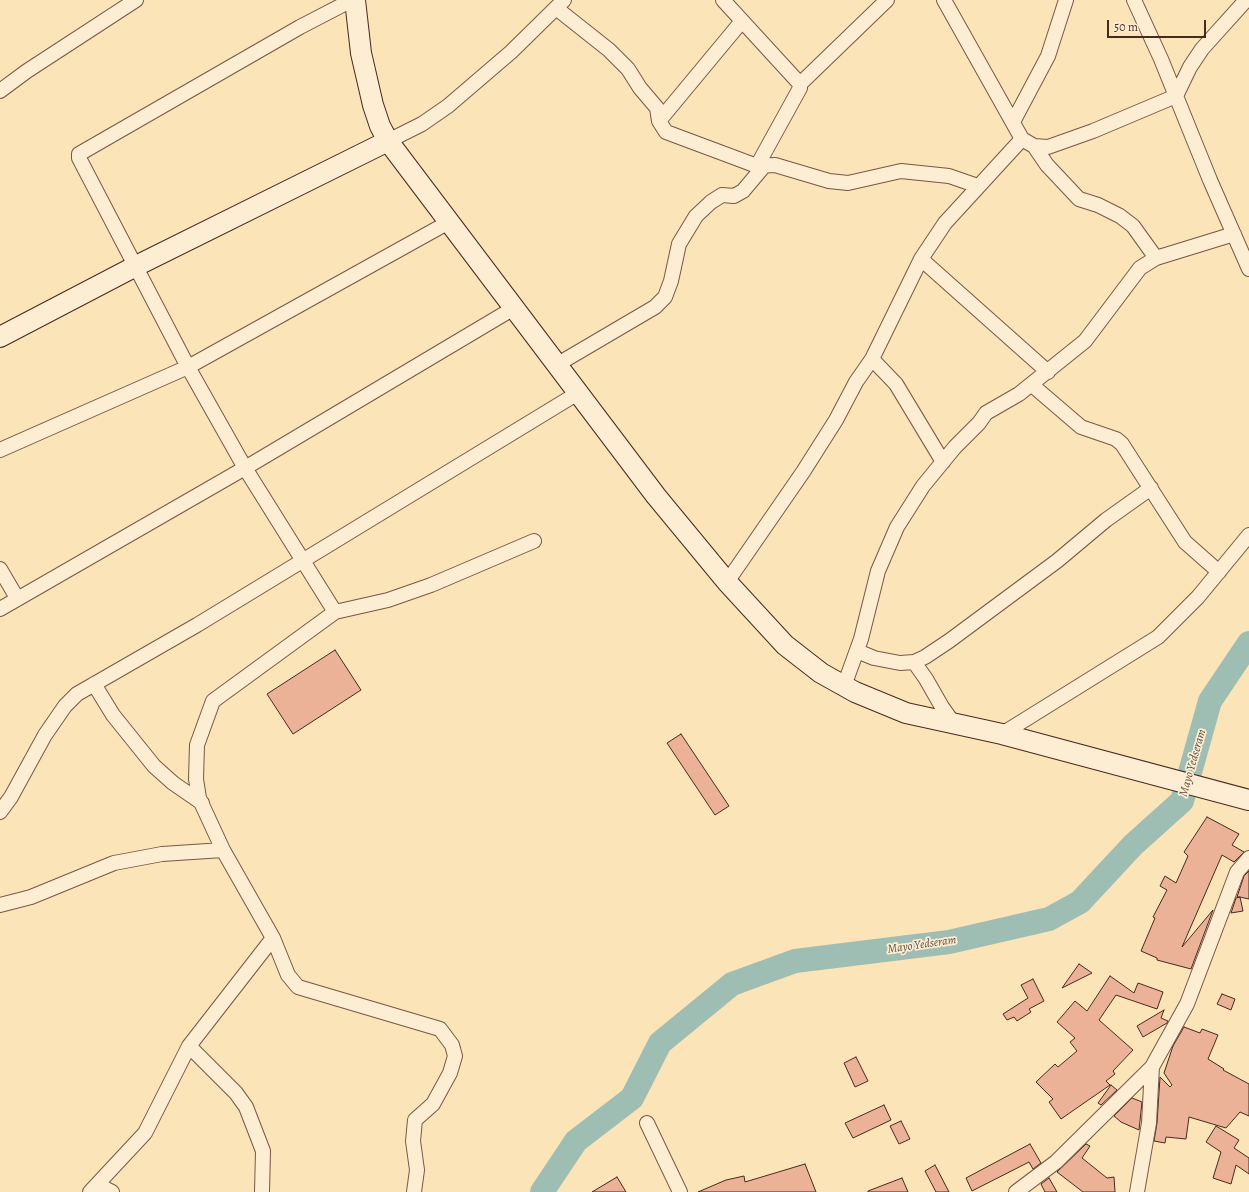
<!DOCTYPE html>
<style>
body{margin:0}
#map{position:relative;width:1249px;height:1192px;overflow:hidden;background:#fce4b9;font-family:Alegreya,serif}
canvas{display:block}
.scale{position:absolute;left:1107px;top:20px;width:99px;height:18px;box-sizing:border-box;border:2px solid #48291e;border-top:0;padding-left:5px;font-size:12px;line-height:14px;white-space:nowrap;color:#48291e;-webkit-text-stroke:3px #fdedd2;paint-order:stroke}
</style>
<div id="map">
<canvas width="1249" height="1192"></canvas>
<div class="scale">50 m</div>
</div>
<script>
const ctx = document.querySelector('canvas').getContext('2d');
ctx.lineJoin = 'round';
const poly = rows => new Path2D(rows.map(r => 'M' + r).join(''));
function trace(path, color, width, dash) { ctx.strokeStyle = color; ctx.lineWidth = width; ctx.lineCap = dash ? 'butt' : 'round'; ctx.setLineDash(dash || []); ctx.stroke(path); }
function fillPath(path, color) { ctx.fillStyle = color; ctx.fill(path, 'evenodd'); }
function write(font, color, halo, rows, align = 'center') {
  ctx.font = font + ' Alegreya,serif'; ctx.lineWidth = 3.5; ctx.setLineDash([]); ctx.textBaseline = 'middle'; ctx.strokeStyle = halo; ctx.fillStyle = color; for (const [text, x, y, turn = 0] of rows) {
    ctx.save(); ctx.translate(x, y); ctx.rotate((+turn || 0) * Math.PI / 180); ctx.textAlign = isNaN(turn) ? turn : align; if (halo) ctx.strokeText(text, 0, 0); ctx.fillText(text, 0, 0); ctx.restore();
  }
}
trace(poly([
 [542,1192,576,1141,632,1098,660,1043,732,984,795,961,949,942,1049,919,1080,902,1133,845,1182,801,1210,701,1249,643]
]), '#9fbeb3', 24);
const building = poly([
 [335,650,361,690,293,734,267,694,335,650],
 [681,734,729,806,715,815,667,743,681,734],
 [1207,817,1239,834,1232,845,1244,852,1234,862,1222,855,1182,947,1213,910,1191,969,1157,960,1157,958,1141,951,1155,918,1153,917,1167,890,1160,886,1165,876,1176,883,1188,856,1184,852,1207,817],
 [1249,871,1249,899,1240,897,1243,911,1231,913,1236,898,1240,897,1237,897,1244,876,1249,871],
 [1079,964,1092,973,1062,988,1079,964],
 [1110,976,1134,993,1138,983,1163,992,1157,1009,1116,995,1099,1020,1133,1050,1113,1071,1115,1074,1106,1081,1110,1085,1061,1119,1049,1102,1053,1099,1036,1082,1055,1064,1058,1067,1077,1051,1070,1042,1075,1038,1057,1022,1075,1001,1087,1011,1110,976],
 [1033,979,1044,1001,1029,1009,1031,1012,1017,1021,1014,1017,1007,1020,1003,1014,1028,998,1021,985,1033,979],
 [1222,994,1235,999,1231,1010,1217,1004,1222,994],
 [1164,1010,1161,1018,1168,1021,1167,1023,1143,1037,1137,1026,1164,1010],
 [1184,1027,1200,1033,1202,1029,1218,1035,1208,1059,1224,1069,1223,1070,1249,1084,1249,1116,1240,1112,1226,1128,1189,1117,1186,1139,1166,1137,1165,1143,1154,1141,1157,1123,1160,1077,1170,1087,1172,1085,1164,1073,1173,1046,1184,1027],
 [856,1057,868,1081,855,1087,844,1063,856,1057],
 [1111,1085,1117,1090,1101,1105,1098,1103,1111,1085],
 [1132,1098,1142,1102,1139,1130,1121,1122,1114,1116,1132,1098],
 [884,1105,891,1120,853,1138,845,1123,884,1105],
 [901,1121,910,1139,899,1144,890,1126,901,1121],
 [1216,1126,1239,1140,1234,1148,1249,1158,1249,1174,1236,1165,1231,1184,1213,1178,1221,1152,1206,1142,1216,1126],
 [1030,1144,1041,1163,1033,1169,1029,1162,972,1191,966,1178,1030,1144],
 [1086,1144,1090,1146,1082,1158,1107,1178,1114,1177,1115,1192,1083,1192,1057,1172,1086,1144],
 [805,1164,816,1192,698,1192,726,1180,744,1176,745,1182,805,1164],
 [935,1165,949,1192,936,1192,925,1171,935,1165],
 [617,1177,626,1192,592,1192,617,1177],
 [902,1178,908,1192,868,1192,868,1191,902,1178],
 [1049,1178,1057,1192,1045,1192,1041,1184,1049,1178]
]);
fillPath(building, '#ecb297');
trace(building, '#48291e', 1);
const minor = poly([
 [723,0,800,84],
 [944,0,1022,139,1034,146,1048,147,1093,131,1176,96,1190,67,1202,49,1246,0],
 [1134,0,1161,59,1210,180,1249,269],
 [556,8,609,50,628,69,640,88,657,108,659,121,666,132,757,166,775,165,829,181,848,183,901,171,949,176,978,186],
 [0,91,27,71,136,0],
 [659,121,742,21],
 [1013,122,1048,56,1066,0],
 [388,141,422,124,448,106,511,52,564,0],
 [1034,146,1047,165,1079,199,1098,205,1120,216,1133,226,1156,258],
 [757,166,800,88,800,84,887,0],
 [921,259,1048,372],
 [872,359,896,384,943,462],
 [558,364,655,307,665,297,671,281,679,244,696,216,711,202,722,195,734,196,743,191,764,166],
 [1032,385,1081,427,1116,439,1122,444,1185,542,1219,572],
 [0,450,188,367,449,222],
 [0,569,17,598],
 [727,582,803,472,836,420,856,382,872,359,921,259,945,223,1022,139],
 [0,609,245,468,514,308],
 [335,612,245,468,188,367,79,158,79,154,300,27,352,0],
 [857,651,874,658,900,663,914,662,925,657,949,641,1057,561,1106,520,1151,488],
 [914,662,926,679,942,707,955,725],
 [94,684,113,715,154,766,173,783,202,803],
 [844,686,861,639,878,571,897,527,923,486,955,447,979,423,986,413,1019,394,1085,341,1140,268,1156,258,1234,234],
 [1002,734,1158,637,1198,597,1249,535],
 [0,812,11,797,45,735,65,706,77,694,197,625,578,393],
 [0,905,31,897,114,863,162,854,223,850],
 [189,1046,236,1093,246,1107,263,1151,262,1192],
 [647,1123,680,1192],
 [98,1185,112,1192],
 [90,1192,145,1133,189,1046,273,938],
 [414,1192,417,1170,413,1141,415,1120,433,1104,450,1073,455,1056,452,1045,440,1029,298,987,288,975,273,938,223,850,199,798,196,779,197,745,213,701,335,612,388,600,431,585,534,541],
 [1016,1192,1056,1162,1152,1067,1187,1004,1237,872,1249,858],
 [1137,1192,1149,1123,1152,1067]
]);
const secondary = poly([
 [355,0,361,53,373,105,380,126,388,141,656,496,727,582,785,645,821,673,855,692,906,713,1002,734,1249,800],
 [0,337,136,266,388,141]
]);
trace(minor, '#755845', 16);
trace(secondary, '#48291e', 22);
trace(minor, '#fdedd2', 14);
trace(secondary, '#fdedd2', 20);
write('italic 12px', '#5e4e43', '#fdedd2', [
 ["Mayo Yedseram",1193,763,-74],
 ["Mayo Yedseram",922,945,-8]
]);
</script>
